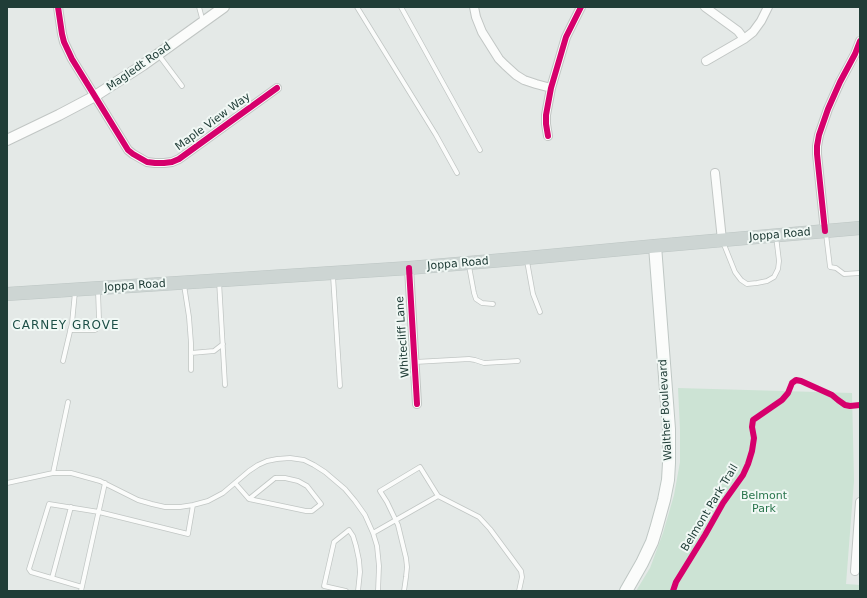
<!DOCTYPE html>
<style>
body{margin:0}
#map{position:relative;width:867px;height:598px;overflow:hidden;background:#e4e9e7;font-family:"DejaVu Sans",sans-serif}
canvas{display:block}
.frame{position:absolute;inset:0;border:8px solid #203d37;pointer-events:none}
</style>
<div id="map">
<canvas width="867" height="598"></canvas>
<div class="frame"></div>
</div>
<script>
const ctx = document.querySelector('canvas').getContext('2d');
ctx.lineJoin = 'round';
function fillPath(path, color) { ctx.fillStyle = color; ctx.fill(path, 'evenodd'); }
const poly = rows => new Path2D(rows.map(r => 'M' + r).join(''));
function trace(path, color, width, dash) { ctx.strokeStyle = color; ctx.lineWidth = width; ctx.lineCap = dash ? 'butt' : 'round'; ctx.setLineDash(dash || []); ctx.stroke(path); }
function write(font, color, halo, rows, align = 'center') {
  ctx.font = font + ' "DejaVu Sans",sans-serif'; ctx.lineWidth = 4; ctx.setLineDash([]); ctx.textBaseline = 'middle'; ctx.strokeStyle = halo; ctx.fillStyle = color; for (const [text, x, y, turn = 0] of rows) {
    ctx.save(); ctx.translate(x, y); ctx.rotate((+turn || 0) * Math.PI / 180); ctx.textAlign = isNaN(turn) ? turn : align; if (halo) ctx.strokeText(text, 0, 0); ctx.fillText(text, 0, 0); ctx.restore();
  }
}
fillPath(poly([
 [678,388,852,393,854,481,846,584,860,585,860,591,636,591,650,568,663,533,674,495,680,462,680,430]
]), '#cce3d4');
const service = poly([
 [199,7,203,22],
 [357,7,436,135,457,173],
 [401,7,480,150],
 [158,54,182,86],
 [826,234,830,267,836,268,844,274,860,273],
 [723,242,735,272,741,280,747,284,757,283,767,281,774,277,778,269,779,261,776,236],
 [527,261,533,294,540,312],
 [469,266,474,293,476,299,482,303,493,304],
 [333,276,340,386],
 [219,281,225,385],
 [184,285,189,317,191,343,191,370],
 [70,330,95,330,98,328,99,319,98,291],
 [191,353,214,351,223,344],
 [63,361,72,323,75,292],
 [415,362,469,359,475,360,484,363,518,361],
 [53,473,68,402],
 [275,478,285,478,298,481,307,486,321,504,312,511,306,511,249,499,275,478],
 [7,483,53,473,71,473,100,481,138,500,152,504,165,507,180,507,193,505,208,501,223,493,249,471,258,465,267,461,277,459,290,458,304,460,314,465,325,472,345,489,355,501,365,515,373,533,377,546,379,566,378,591],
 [235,483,249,499],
 [373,533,438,496,479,517,490,529,521,571,522,577,519,591],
 [52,578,71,507],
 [82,587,31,572,29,569,49,504,99,512,188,534,193,505],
 [81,591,105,483],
 [346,591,324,586,334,542,349,530,353,536,356,546,359,560,360,572,358,591],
 [404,591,406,577,407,567,406,558,398,525,387,502,380,491,420,467,438,496]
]);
const minor = poly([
 [58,7,62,34,64,42,72,59,128,150,133,154,147,162,155,163,164,163,172,162,179,159,277,88],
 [474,7,476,17,482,32,499,59,505,65,516,75,524,80,536,84,551,88],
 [705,7,738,31,744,39],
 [706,61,744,39,753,32,761,21,768,7],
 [548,136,546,124,546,115,551,88,566,37,581,7],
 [715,173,722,240],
 [825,231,817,154,817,146,819,135,828,109,840,82,855,54,860,41],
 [409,268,417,404],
 [855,571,860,502]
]);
const tertiary = poly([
 [7,140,59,115,95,96,143,65,224,7]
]);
const secondary = poly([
 [626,591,642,563,652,542,656,529,664,500,668,480,669,463,669,429,655,246]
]);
const primary = poly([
 [7,294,409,268,527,258,655,246,860,228]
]);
trace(service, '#c1c6c4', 5.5);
trace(minor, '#c1c6c4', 10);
trace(tertiary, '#c1c6c4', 12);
trace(secondary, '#bfc7c4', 14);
trace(primary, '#bcc5c3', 14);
trace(service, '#fbfcfb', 4);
trace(minor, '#fbfcfb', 8);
trace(tertiary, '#fbfcfb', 10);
trace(secondary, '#fbfcfb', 12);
trace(primary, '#cdd5d3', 13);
trace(poly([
 [58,7,62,34,64,42,72,59,128,150,133,154,147,162,155,163,164,163,172,162,179,159,277,88],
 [548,136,546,124,546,115,551,88,566,37,581,7],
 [825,231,817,154,817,146,819,135,828,109,840,82,855,54,860,41],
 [409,268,417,404],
 [673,591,676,582,705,535,723,503,743,475,748,464,752,451,754,438,752,427,753,420,782,400,788,393,792,383,796,380,801,381,832,395,838,400,845,405,850,406,860,405]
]), '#d6006c', 6);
write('11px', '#203d37', '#f1f8f5', [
 ["Magledt Road",139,67,-35],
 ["Maple View Way",213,122,-36],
 ["Joppa Road",780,235,-5],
 ["Joppa Road",458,264,-5],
 ["Joppa Road",135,286,-4],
 ["Whitecliff Lane",403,337,-94],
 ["Walther Boulevard",666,410,-93],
 ["Belmont Park Trail",710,508,-59]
]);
write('11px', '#29754c', '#f1f8f5', [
 ["Belmont",764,496],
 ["Park",764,509]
]);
ctx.letterSpacing = '1px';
write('12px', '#1c4f46', '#f1f8f5', [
 ["CARNEY GROVE",66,326]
]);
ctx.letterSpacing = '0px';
</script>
